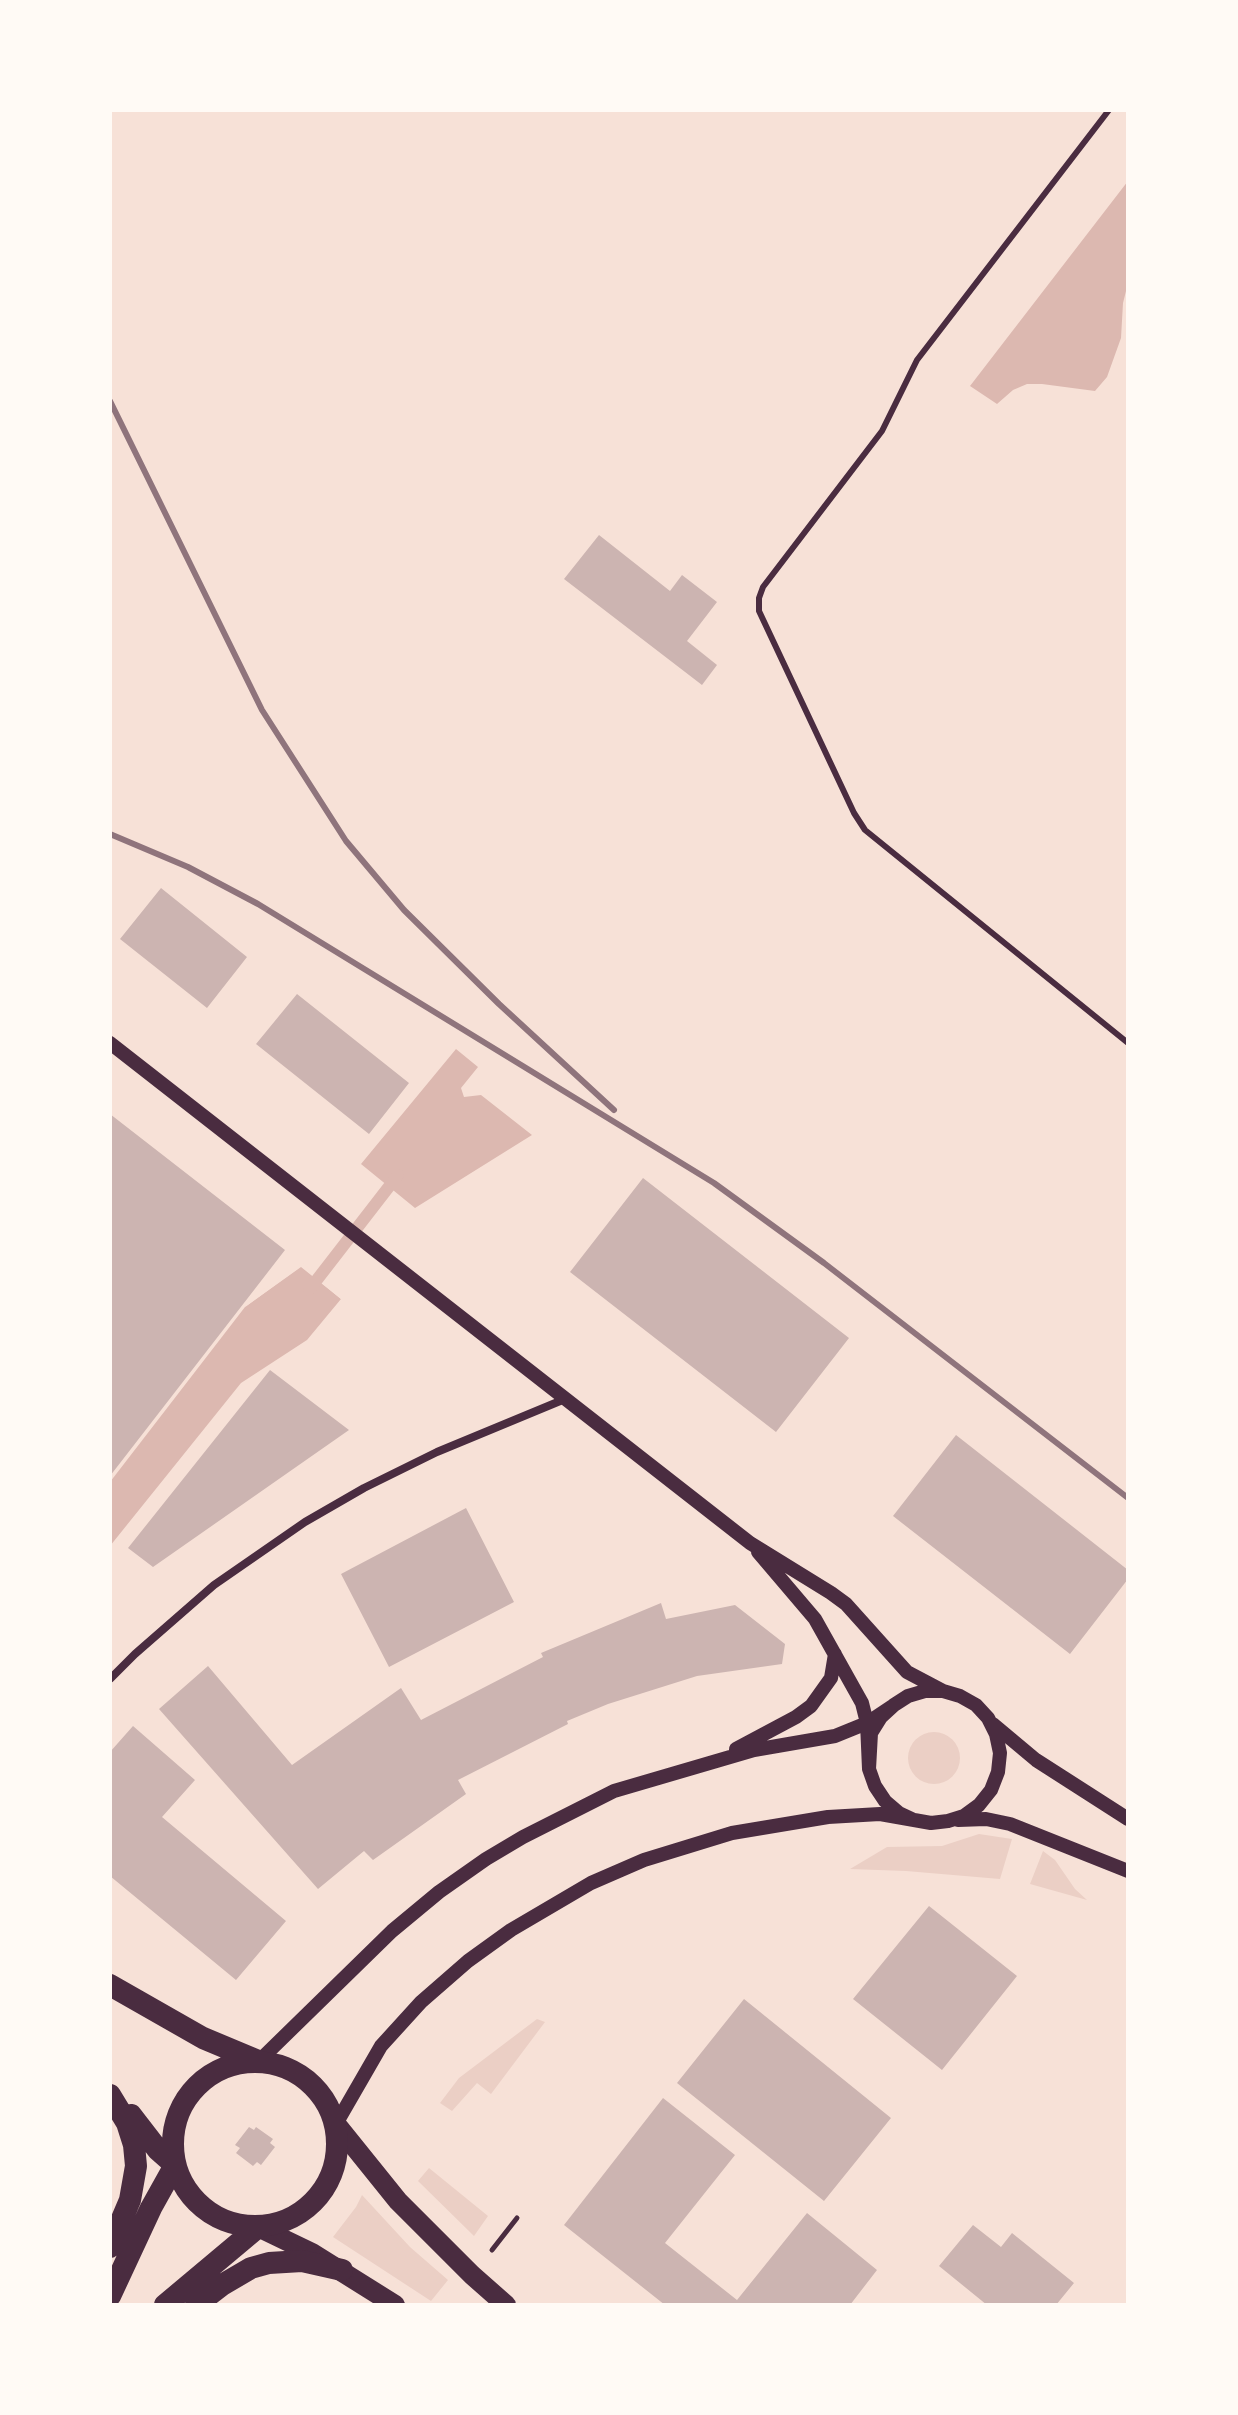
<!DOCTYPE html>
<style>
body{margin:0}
#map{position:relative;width:1238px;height:2415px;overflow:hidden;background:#f7e1d7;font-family:Signika,sans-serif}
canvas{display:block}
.frame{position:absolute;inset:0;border:112px solid #fffaf5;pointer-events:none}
</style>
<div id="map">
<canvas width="1238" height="2415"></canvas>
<div class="frame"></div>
</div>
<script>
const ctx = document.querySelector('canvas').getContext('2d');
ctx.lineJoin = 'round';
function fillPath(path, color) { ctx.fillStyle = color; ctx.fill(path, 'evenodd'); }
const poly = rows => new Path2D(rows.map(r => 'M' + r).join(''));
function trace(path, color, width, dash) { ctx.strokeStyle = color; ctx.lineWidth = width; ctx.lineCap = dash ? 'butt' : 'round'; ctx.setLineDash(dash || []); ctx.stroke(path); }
fillPath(poly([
 '908 1758a26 26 0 1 1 52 0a26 26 0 1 1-52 0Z',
 [979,1834,1012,1839,1000,1879,906,1871,850,1869,887,1847,942,1846],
 [1043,1851,1055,1860,1075,1889,1087,1900,1030,1884],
 [537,2019,545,2022,491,2094,477,2083,452,2111,440,2103,459,2078],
 [429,2168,488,2216,474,2236,418,2181],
 [362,2195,410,2247,448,2280,431,2301,333,2237,356,2207]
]), '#ebcfc5');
fillPath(poly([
 [1128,181,1128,283,1123,303,1121,338,1107,377,1095,391,1042,384,1027,384,1013,390,997,404,970,386],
 [456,1049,478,1067,461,1088,464,1097,481,1095,532,1135,415,1208,361,1164],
 [301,1266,341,1299,307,1340,241,1383,110,1546,110,1482,245,1307]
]), '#dcb8b0');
fillPath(poly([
 [301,1262,344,1296,341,1299,301,1267,245,1307,255,1295]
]), '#f7e1d7');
trace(poly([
 [309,1290,398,1175]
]), '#dcb8b0', 12);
fillPath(poly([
 [599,535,670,591,682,575,717,602,687,641,717,665,702,685,564,579],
 [161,888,247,957,207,1008,120,939],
 [297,994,409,1083,369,1134,256,1044],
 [110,1114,285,1250,110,1476],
 [643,1178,849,1338,776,1432,570,1272],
 [270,1370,349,1430,153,1567,128,1548],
 [956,1435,1128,1570,1128,1579,1070,1654,893,1516],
 [466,1508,514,1602,389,1667,341,1574],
 [661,1603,666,1619,735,1605,785,1644,782,1664,697,1676,608,1704,567,1721,568,1724,458,1780,466,1794,373,1860,364,1851,318,1889,159,1709,208,1666,292,1765,401,1688,421,1720,543,1657,541,1653],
 [133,1726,195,1780,162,1817,286,1921,236,1980,110,1876,110,1752],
 [929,1906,1017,1976,942,2070,853,1999],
 [744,1999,891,2118,824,2201,677,2083],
 [663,2098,735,2155,665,2243,737,2300,807,2213,877,2270,850,2305,665,2305,564,2225],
 [249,2127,254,2130,256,2127,273,2139,270,2143,275,2147,261,2165,257,2162,253,2166,236,2153,240,2148,235,2145],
 [973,2225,1001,2247,1012,2233,1074,2283,1056,2305,987,2305,939,2266]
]), '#ccb4b1');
trace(poly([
 [492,2250,517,2218]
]), '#4a2c40', 5);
trace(poly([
 [1109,110,917,360,882,431,763,587,759,598,759,611,854,813,865,830,1128,1043]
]), '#4a2c40', 6);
trace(poly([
 [110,1679,135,1654,214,1585,305,1522,364,1488,437,1452,565,1399]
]), '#4a2c40', 8);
trace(poly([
 [110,1043,750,1543,831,1593,846,1604,907,1672,943,1691],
 [758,1552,815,1619,862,1703,867,1723,869,1769,875,1786,885,1801,899,1813,914,1820,931,1823,948,1821,964,1816,979,1805,991,1790,998,1772,1000,1753,996,1734,988,1718,976,1705,960,1696,943,1691,925,1691,908,1696,894,1705,881,1717,871,1733,869,1769],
 [993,1724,1036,1760,1128,1819],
 [736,1749,796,1717,811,1706,831,1678,835,1654],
 [958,1820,986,1819,1010,1824,1128,1871],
 [259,2061,392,1931,439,1892,486,1859,523,1837,614,1791,754,1750,835,1736,867,1723,894,1705],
 [336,2124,381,2046,421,2002,468,1961,511,1930,591,1883,644,1860,732,1833,828,1817,880,1814,914,1820]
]), '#4a2c40', 14);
trace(poly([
 [336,2124,398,2201,472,2275,506,2305],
 [258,2227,312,2253,395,2305]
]), '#4a2c40', 20);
trace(poly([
 [110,1985,203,2038,258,2061],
 '173 2144a82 82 0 1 1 164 0a82 82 0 1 1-164 0Z',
 [110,2095,127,2123,134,2145,136,2166,130,2200,110,2247],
 [131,2115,158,2150,175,2165],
 [110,2296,151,2208,175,2165],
 [165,2305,258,2227],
 [196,2305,222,2285,251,2268,269,2263,302,2261,342,2270]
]), '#4a2c40', 22);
trace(poly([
 [110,401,262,710,346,841,404,910,499,1004,614,1110],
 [110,834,188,867,258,904,714,1183,824,1263,1128,1498]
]), '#8f747c', 6);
</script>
